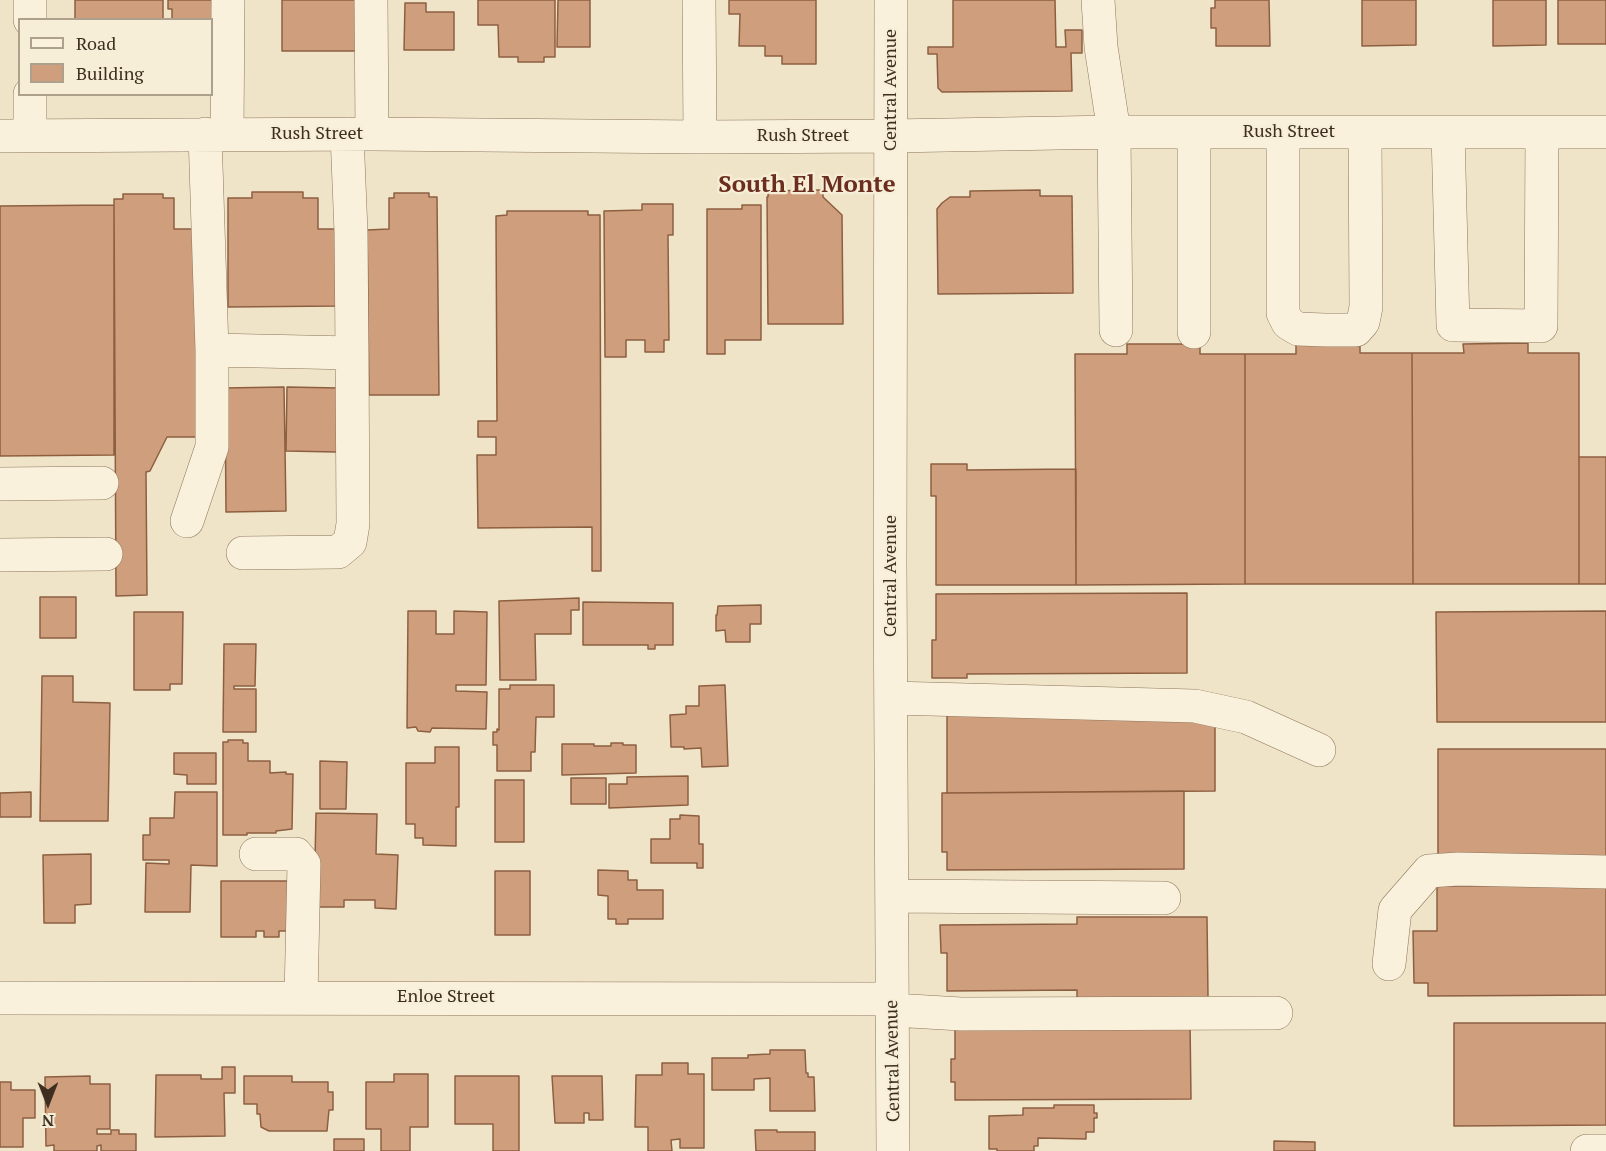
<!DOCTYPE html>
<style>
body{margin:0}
#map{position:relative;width:1606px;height:1151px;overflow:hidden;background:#f0e4c8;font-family:"PT Serif",serif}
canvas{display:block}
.legend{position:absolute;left:18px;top:18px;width:195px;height:78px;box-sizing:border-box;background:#f7eed8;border:2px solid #ada18e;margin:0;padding:8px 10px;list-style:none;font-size:18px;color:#3d2e20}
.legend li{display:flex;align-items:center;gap:12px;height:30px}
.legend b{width:30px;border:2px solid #ada18e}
.north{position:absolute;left:18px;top:1073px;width:60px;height:60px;-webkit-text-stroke:4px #f7eed8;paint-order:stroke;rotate:180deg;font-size:16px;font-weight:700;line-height:24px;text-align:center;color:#3d2e20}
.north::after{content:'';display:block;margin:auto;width:21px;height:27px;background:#3d2e20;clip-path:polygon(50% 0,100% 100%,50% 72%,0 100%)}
</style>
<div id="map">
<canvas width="1606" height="1151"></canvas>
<ul class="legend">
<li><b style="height:8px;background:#faf1dc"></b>Road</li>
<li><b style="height:16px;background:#cf9f7d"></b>Building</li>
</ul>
<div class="north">N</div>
</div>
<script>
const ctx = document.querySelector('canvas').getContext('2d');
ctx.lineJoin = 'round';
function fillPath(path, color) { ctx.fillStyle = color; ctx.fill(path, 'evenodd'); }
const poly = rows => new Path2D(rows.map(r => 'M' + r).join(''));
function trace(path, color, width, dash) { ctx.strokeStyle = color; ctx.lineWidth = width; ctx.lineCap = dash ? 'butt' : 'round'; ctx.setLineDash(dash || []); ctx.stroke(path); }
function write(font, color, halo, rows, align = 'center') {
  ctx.font = font + ' "PT Serif",serif'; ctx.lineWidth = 4.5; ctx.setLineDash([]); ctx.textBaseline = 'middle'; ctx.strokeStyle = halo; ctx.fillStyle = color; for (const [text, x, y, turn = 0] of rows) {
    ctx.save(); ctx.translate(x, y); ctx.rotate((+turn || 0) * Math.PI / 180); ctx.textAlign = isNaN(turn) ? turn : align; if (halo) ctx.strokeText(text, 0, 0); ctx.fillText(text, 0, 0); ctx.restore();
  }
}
const building = poly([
 [75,0,163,0,163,20,75,20,75,0],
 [168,0,212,0,212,20,172,20,172,9,168,9,168,0],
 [282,0,360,0,360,51,282,51,282,0],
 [478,0,555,0,555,57,544,57,544,62,518,62,518,57,499,57,498,25,478,25,478,0],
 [558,0,590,0,590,47,557,47,558,0],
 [729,0,816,0,816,64,782,64,782,56,765,56,765,46,739,46,740,14,729,14,729,0],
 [953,0,1055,0,1056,47,1066,47,1065,30,1082,30,1082,53,1071,53,1072,91,942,92,938,88,937,54,928,54,928,47,953,47,953,0],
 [1215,0,1269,0,1270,46,1216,46,1216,28,1211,28,1211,8,1215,8,1215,0],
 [1362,0,1416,0,1416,45,1362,46,1362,0],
 [1493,0,1546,0,1546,45,1493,46,1493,0],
 [1558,0,1606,0,1606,44,1558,44,1558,0],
 [405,3,426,3,426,12,454,12,454,50,404,50,405,3],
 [823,190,823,197,842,215,843,324,768,324,767,197,768,197,768,191,823,190],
 [1040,190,1040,196,1072,196,1073,293,938,294,937,209,942,203,950,197,970,197,970,191,1040,190],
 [252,192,303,192,303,198,318,198,318,229,338,229,338,306,228,307,228,198,252,198,252,192],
 [394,193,429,193,429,197,437,197,439,395,369,395,367,230,389,229,389,198,394,198,394,193],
 [123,194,163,194,163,198,174,198,174,229,196,229,199,437,167,437,150,471,146,472,147,595,116,596,114,199,123,199,123,194],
 [642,204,673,204,673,235,668,235,669,340,664,340,664,352,645,352,645,340,626,340,626,357,605,357,604,211,642,210,642,204],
 [114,205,114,455,0,456,0,206,114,205],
 [742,205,761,205,761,340,725,340,725,354,707,354,707,209,742,209,742,205],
 [507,211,588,211,588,215,600,215,601,571,592,571,592,527,478,528,477,455,496,455,496,437,478,437,478,421,497,421,496,216,507,215,507,211],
 [1296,343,1360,343,1360,353,1412,353,1413,584,1245,584,1245,354,1296,354,1296,343],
 [1528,343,1528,353,1579,353,1579,584,1413,584,1412,353,1464,353,1463,344,1528,343],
 [1127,344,1200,344,1200,354,1245,354,1245,584,1076,585,1075,354,1127,354,1127,344],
 [284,387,286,511,226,512,225,388,284,387],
 [287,387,338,388,337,452,286,451,287,387],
 [1579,457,1606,457,1606,584,1579,584,1579,457],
 [931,464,967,464,967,470,1076,469,1076,585,936,585,936,496,931,496,931,464],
 [1187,593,1187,673,967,674,967,678,932,678,932,640,936,640,936,594,1187,593],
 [40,597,76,597,76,638,40,638,40,597],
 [579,598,579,610,571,610,571,634,535,634,536,680,500,680,499,601,579,598],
 [583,602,673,603,673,645,655,645,655,649,648,649,648,645,583,645,583,602],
 [761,605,761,624,750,624,750,642,726,642,725,630,716,631,716,615,717,615,718,606,761,605],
 [408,611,436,611,436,634,454,634,454,611,487,612,486,685,456,685,456,691,487,692,486,729,432,728,430,732,418,731,416,727,407,728,408,611],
 [1606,611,1606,722,1437,722,1436,612,1606,611],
 [134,612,183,612,182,684,170,684,170,690,134,690,134,612],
 [224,644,256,644,255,686,234,686,234,689,256,689,256,732,223,732,224,644],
 [42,676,73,676,73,702,110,703,108,821,40,821,42,676],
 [510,685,554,685,554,717,536,717,535,752,531,752,531,771,497,771,497,745,493,745,493,732,497,732,497,729,499,730,499,689,510,689,510,685],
 [725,685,728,766,702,767,701,748,684,749,684,747,671,747,670,715,686,714,686,706,699,706,699,686,725,685],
 [947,714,1215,714,1215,791,947,793,947,714],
 [228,740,243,740,243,743,248,743,248,761,270,761,270,773,286,772,286,774,293,774,292,829,276,831,276,833,247,833,247,835,223,835,223,742,228,742,228,740],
 [611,743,623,743,623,745,636,745,636,773,562,775,562,744,594,744,594,746,611,746,611,743],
 [435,747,459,747,459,807,456,807,456,846,423,845,423,838,415,838,415,824,406,824,406,763,435,763,435,747],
 [1438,749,1606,749,1606,859,1438,860,1438,749],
 [174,753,216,753,216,784,187,784,187,775,174,774,174,753],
 [320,761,347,762,346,809,320,809,320,761],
 [688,776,688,805,609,808,609,784,627,784,627,777,688,776],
 [571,778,606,778,606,804,571,804,571,778],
 [495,780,524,780,524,842,495,842,495,780],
 [1184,791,1184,869,947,870,947,852,942,852,942,793,1184,791],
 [31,792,31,817,0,817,0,793,31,792],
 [175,792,217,792,217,866,191,865,190,912,145,912,146,863,169,864,169,860,143,860,143,835,150,835,150,818,174,818,175,792],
 [316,813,377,814,376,854,398,855,396,909,375,908,375,900,344,900,344,907,314,907,316,813],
 [680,815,699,816,699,844,703,844,703,868,697,868,697,863,651,863,651,839,670,839,670,819,680,819,680,815],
 [91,854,91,904,75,905,75,923,44,923,43,855,91,854],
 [598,870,628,871,628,880,637,880,637,890,663,890,663,919,628,919,628,924,616,924,616,919,608,919,608,896,598,895,598,870],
 [495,871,530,871,530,935,495,935,495,871],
 [221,881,288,881,288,931,279,931,279,937,264,937,264,931,256,931,256,937,221,937,221,881],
 [1606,885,1606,995,1428,996,1428,983,1414,983,1413,931,1437,931,1437,886,1606,885],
 [1077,917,1207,917,1208,997,1077,998,1077,990,947,991,947,953,941,953,940,925,1077,924,1077,917],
 [1190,1022,1191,1099,955,1100,955,1082,951,1082,951,1059,955,1059,955,1023,1190,1022],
 [1454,1023,1606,1023,1606,1125,1454,1126,1454,1023],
 [770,1050,805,1050,806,1073,808,1073,808,1077,814,1077,815,1111,770,1111,770,1078,754,1079,754,1090,712,1090,712,1058,748,1058,748,1055,770,1054,770,1050],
 [662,1063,688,1063,688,1074,704,1074,704,1148,680,1148,680,1139,671,1140,672,1151,648,1151,648,1127,635,1127,636,1075,662,1075,662,1063],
 [222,1067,235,1067,235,1093,224,1093,225,1136,155,1137,156,1075,201,1075,201,1079,222,1079,222,1067],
 [394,1074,428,1074,428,1127,410,1127,410,1151,381,1151,381,1129,366,1129,366,1082,394,1082,394,1074],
 [90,1076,90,1084,110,1084,110,1129,97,1129,97,1134,111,1134,111,1130,119,1130,119,1134,136,1134,136,1151,101,1151,101,1145,97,1146,97,1151,54,1151,54,1145,46,1146,45,1077,90,1076],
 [244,1076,292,1076,292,1082,328,1082,328,1092,333,1092,333,1110,329,1110,327,1131,269,1131,261,1127,260,1114,257,1114,257,1104,244,1104,244,1076],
 [455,1076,519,1076,519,1151,493,1151,493,1124,455,1124,455,1076],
 [552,1076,602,1076,603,1120,589,1120,589,1113,584,1113,584,1123,555,1123,552,1076],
 [0,1082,11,1082,11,1090,35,1090,35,1118,23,1118,23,1147,0,1147,0,1082],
 [1054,1105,1094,1105,1094,1113,1097,1113,1097,1118,1094,1118,1094,1132,1086,1132,1086,1139,1038,1138,1038,1146,1034,1146,1034,1151,997,1151,997,1149,989,1149,989,1116,1023,1115,1023,1108,1054,1108,1054,1105],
 [755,1130,777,1130,777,1132,815,1132,815,1151,756,1151,755,1130],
 [334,1139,364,1139,364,1151,334,1151,334,1139],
 [1274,1141,1315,1142,1315,1151,1274,1151,1274,1141]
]);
fillPath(building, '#cf9f7d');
trace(building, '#8d5f41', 1.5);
const minor = poly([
 [30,0,30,20],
 [371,0,372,134],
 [699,0,700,137],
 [891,0,890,561,893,1151],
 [1098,0,1101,47,1114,132,1116,330],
 [30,94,30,135],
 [1194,132,1194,332],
 [1283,132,1283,313,1288,323,1298,329,1325,330,1356,330,1363,322,1366,307,1365,132],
 [1448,132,1453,325,1541,326,1542,132],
 [205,134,212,350,352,353],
 [227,134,228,0],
 [0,136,372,134,700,137,892,136,1114,132,1606,132],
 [0,484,102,483],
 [187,521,212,447,212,350],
 [243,553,338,552,350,542,353,524,352,353,351,232,347,134],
 [0,555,106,554],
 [891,698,1195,706,1246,717,1319,750],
 [256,854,296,854,304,864,301,997],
 [893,896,1164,898],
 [1389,964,1395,910,1429,871,1458,869,1606,872],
 [0,998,892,999],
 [893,1010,961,1014,1276,1013],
 [1587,1151,1606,1151]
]);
trace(minor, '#8d765c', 34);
trace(minor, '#faf1dc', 33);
write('18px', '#3d2e20', '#f7eed8', [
 ["Central Avenue",891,90,-90],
 ["Rush Street",1289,132],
 ["Rush Street",317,134],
 ["Rush Street",803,136],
 ["Central Avenue",891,576,-90],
 ["Enloe Street",446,997],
 ["Central Avenue",893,1061,-91]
]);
write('bold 24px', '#6b2e1e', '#f7eed8', [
 ["South El Monte",807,185]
]);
</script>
